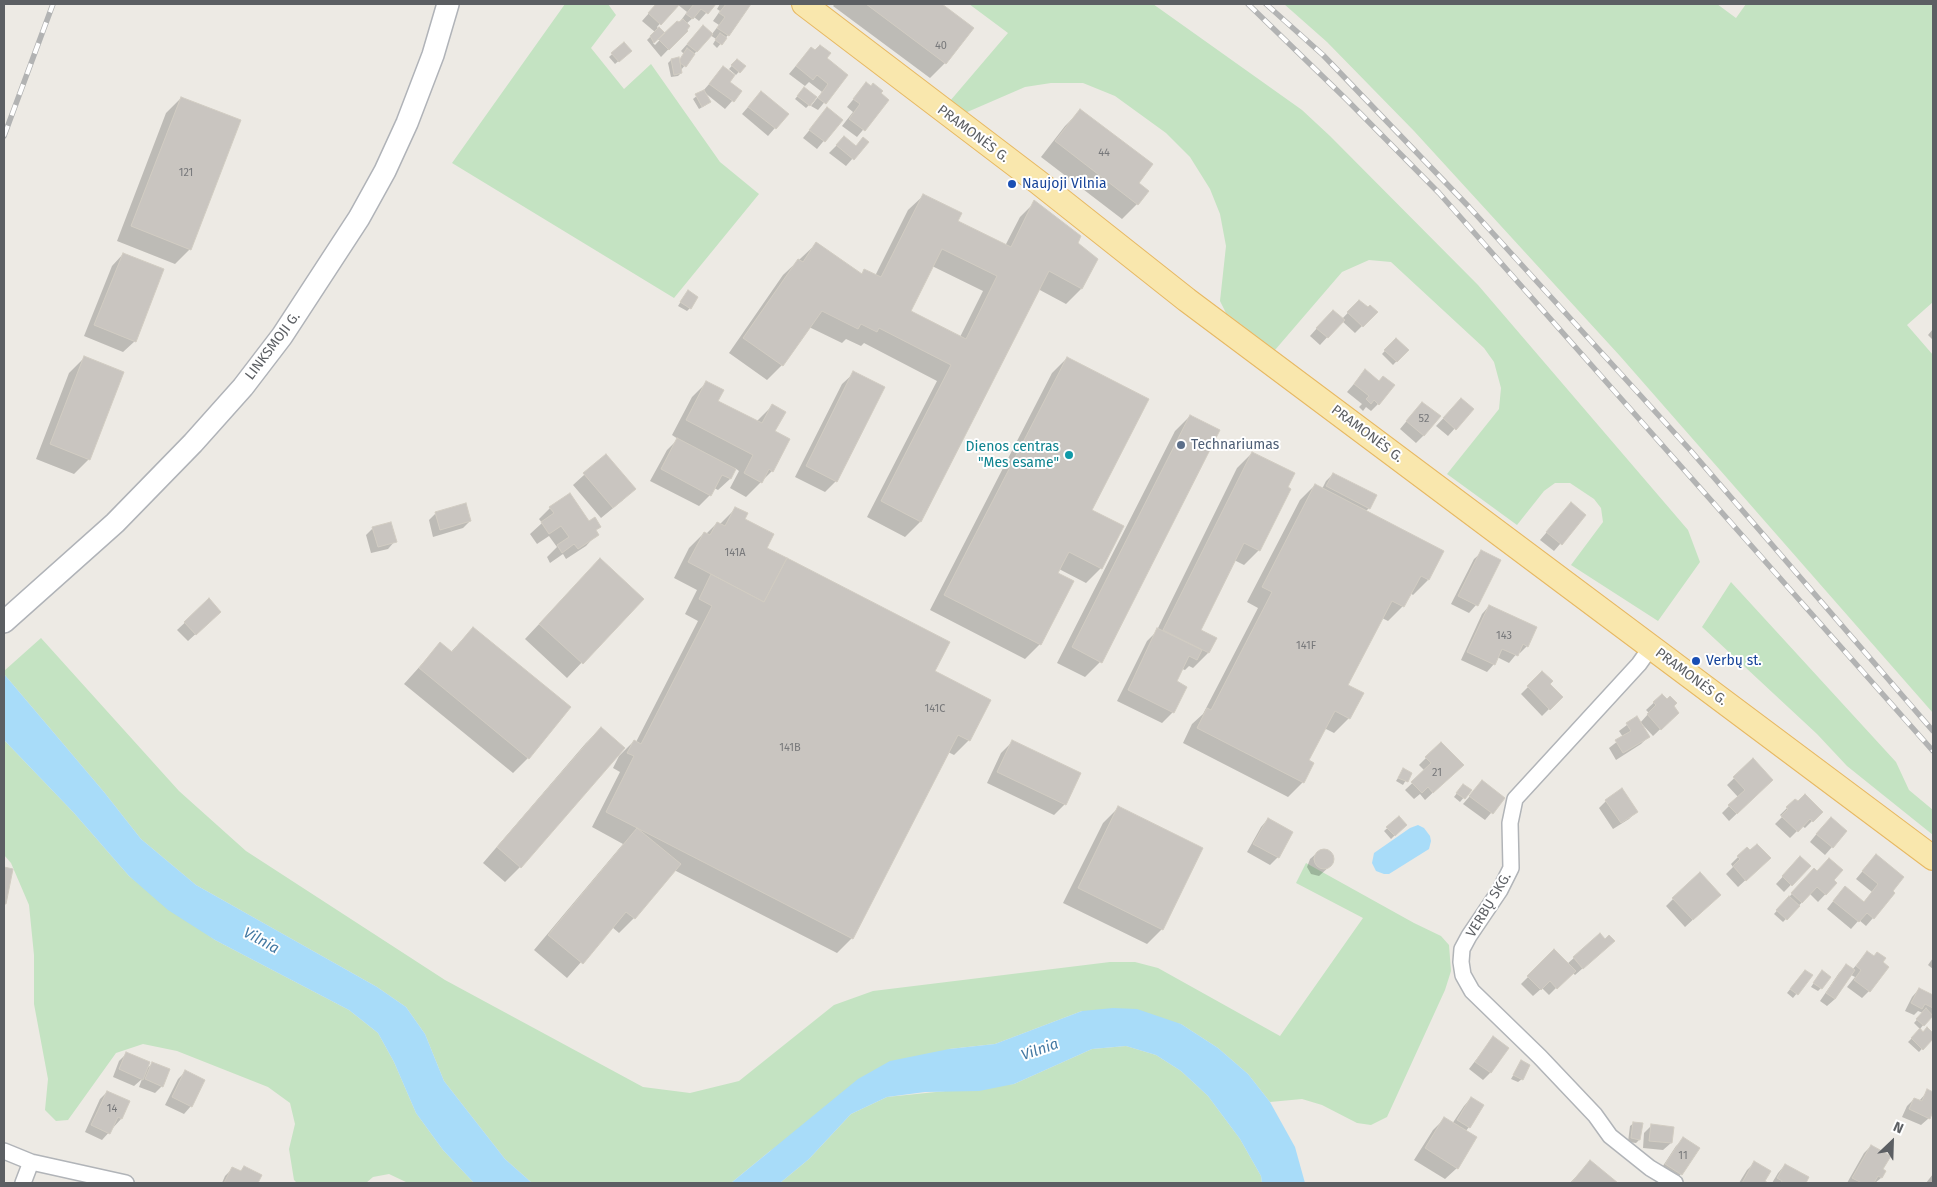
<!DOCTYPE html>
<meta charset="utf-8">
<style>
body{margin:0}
#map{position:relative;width:1937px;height:1187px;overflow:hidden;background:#edeae4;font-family:"Fira Sans",sans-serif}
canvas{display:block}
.frame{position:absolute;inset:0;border:5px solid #5c5f63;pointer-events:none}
.north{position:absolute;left:1867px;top:1117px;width:50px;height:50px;-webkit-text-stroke:4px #fff;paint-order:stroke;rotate:24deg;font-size:14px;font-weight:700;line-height:20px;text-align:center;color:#5c5f63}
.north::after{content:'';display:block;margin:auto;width:18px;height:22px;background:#5c5f63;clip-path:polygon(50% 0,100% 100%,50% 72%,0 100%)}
</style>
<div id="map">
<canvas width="1937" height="1187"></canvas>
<div class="frame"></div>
<div class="north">N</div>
</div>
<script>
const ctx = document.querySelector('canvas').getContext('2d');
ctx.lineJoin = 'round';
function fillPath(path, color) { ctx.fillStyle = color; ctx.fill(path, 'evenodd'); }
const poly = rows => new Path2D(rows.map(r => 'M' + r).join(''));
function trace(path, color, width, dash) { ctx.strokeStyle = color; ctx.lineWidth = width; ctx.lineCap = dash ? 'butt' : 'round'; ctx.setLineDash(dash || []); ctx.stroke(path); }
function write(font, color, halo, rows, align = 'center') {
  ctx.font = font + ' "Fira Sans",sans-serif'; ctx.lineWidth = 4; ctx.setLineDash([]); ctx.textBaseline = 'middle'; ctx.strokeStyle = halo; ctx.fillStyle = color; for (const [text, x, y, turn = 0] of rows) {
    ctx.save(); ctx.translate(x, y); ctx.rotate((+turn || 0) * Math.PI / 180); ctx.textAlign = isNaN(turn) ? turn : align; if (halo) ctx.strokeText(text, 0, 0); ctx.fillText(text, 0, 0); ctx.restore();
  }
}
fillPath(poly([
 [565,4,608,4,616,15,591,48,624,89,651,64,720,162,759,194,674,298,452,163],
 [969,4,1153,4,1302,110,1330,136,1478,285,1688,530,1700,562,1658,621,1571,565,1603,522,1601,508,1594,499,1570,483,1555,483,1544,491,1517,525,1447,474,1499,409,1501,388,1494,362,1484,348,1391,262,1369,260,1342,272,1275,350,1226,313,1220,301,1226,246,1220,214,1210,189,1190,157,1166,133,1115,96,1083,83,1051,83,1025,87,965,113,950,101,1008,33],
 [1284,4,1717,4,1736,18,1746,4,1933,4,1933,302,1907,325,1933,355,1933,713,1620,356,1414,131,1327,42],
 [1731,582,1896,762,1909,790,1933,810,1933,835,1847,766,1817,734,1702,627],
 [41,638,179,791,246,851,445,980,643,1087,690,1093,739,1081,834,1005,873,991,1110,962,1135,962,1158,968,1280,1036,1363,918,1296,883,1306,863,1414,923,1441,936,1449,945,1451,971,1445,990,1387,1117,1371,1125,1357,1123,1322,1105,1302,1099,1270,1102,1248,1074,1218,1048,1181,1024,1082,1011,995,1044,949,1049,770,1151,731,1183,532,1183,505,1159,444,1081,425,1034,406,1007,377,987,196,885,141,839,104,792,4,674,4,671],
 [4,740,74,813,129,876,215,940,349,1010,378,1033,394,1062,416,1113,443,1150,474,1183,408,1183,389,1174,373,1177,366,1183,297,1183,294,1180,289,1149,295,1124,290,1103,268,1087,177,1051,143,1044,116,1053,68,1120,56,1121,45,1110,48,1079,34,1004,34,955,29,905,11,863,4,855],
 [1126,1046,1156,1055,1181,1071,1208,1096,1240,1139,1261,1176,1262,1183,780,1183,809,1159,851,1114,887,1097,1014,1084,1092,1049]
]), '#c4e3c2');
fillPath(poly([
 [4,674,104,792,141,839,196,885,377,987,406,1007,425,1034,444,1081,505,1159,532,1183,474,1183,443,1150,416,1113,394,1062,378,1033,349,1010,215,940,168,910,129,876,74,813,4,740],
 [1418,825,1424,828,1430,836,1431,841,1429,849,1389,874,1384,874,1376,871,1372,863,1374,853,1410,828],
 [1113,1008,1137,1009,1181,1024,1218,1048,1248,1074,1270,1102,1295,1147,1305,1183,1262,1183,1261,1176,1240,1139,1208,1096,1181,1071,1156,1055,1126,1046,1092,1049,1014,1084,979,1091,925,1092,887,1097,851,1114,809,1159,780,1183,731,1183,858,1079,890,1061,949,1049,995,1044,1082,1011]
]), '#a8dcf9');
fillPath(poly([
 [657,4,714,4,699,21,694,17,686,24,686,31,661,57,647,40,655,32,642,21],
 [677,4,687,12,679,23,677,22,655,45,653,43,663,33,657,27],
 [720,4,750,4,728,35,717,48,713,44,716,39,710,35,681,70,681,73,678,76,671,77,668,63,671,60,679,61,684,54,681,51,696,34,712,34,719,25,713,21,720,11,717,9],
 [835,4,940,4,972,28,945,63,930,78,833,6],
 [623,44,630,51,615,64,609,57],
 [811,48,847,75,818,110,811,106,822,92,809,82,805,86,789,74],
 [737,60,744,66,736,75,729,69],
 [723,68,729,82,741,91,725,109,704,92,706,105,699,109,693,99,703,91],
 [866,84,888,100,857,137,842,126,853,112,847,107],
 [801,92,809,105,806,108,795,99],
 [181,98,190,249,175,264,117,241,166,113],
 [754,100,787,114,768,136,742,114],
 [827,109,841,120,817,149,803,138],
 [1080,111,1137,183,1137,204,1122,219,1041,157,1065,126],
 [867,142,846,166,829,153,837,145,856,147],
 [924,195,957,222,1005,246,1020,217,1035,202,1076,243,1096,260,1081,289,1066,304,1038,289,920,522,905,537,867,517,937,381,864,343,861,346,846,339,842,343,809,327,782,365,767,380,729,353,783,275,817,243,860,275,865,271,875,276,908,210],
 [932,266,983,291,960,337,909,311],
 [123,254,135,341,123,352,84,336,112,266],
 [685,295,690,308,687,311,678,306],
 [1359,301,1368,309,1376,312,1355,333,1342,321,1320,345,1310,336,1326,318,1342,319],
 [1933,329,1933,340,1928,335],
 [1396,339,1407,350,1393,365,1382,354],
 [84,358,89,459,74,474,36,459,69,373],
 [1067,358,1101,568,1086,583,1059,569,1040,644,1025,659,930,610,1052,373],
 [1365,371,1378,404,1371,411,1366,407,1363,411,1359,407,1362,404,1347,392],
 [854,373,836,481,825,492,795,477,842,384],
 [707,382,716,402,757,421,772,406,774,432,772,471,746,497,730,488,739,471,735,468,730,479,718,490,714,488,710,495,699,506,650,481,667,450,678,439,672,435,692,397],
 [1454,407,1472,409,1448,436,1436,426],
 [1415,411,1424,435,1416,443,1400,429],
 [1190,416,1100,662,1085,677,1057,663,1175,431],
 [1252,453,1259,550,1244,565,1234,560,1199,630,1215,638,1208,653,1193,668,1189,666,1185,670,1182,669,1175,682,1173,712,1162,723,1117,701,1147,641,1156,632,1237,468],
 [606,455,623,500,601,518,573,485],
 [1333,474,1369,508,1366,511,1428,580,1413,595,1410,593,1403,606,1388,621,1382,618,1347,685,1349,718,1334,733,1324,728,1307,761,1312,763,1303,782,1288,797,1183,743,1192,724,1203,714,1258,608,1247,602,1300,500,1315,485,1322,489,1326,481],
 [1571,504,1585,515,1554,551,1540,540],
 [550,508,595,531,597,534,586,546,566,559,563,554,550,563,547,557,557,547,549,536,537,544,530,534,542,523,539,519],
 [735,509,765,549,933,672,969,740,954,755,948,752,852,938,837,953,674,870,634,918,619,933,612,927,567,978,534,950,623,844,592,827,620,772,613,768,619,756,634,741,636,742,698,621,685,614,697,590,674,578,689,548,704,533,706,534,717,523,720,524],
 [436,513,470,521,463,528,433,537,429,520],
 [373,528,395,541,388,549,371,553,366,535],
 [1482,552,1500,561,1476,605,1469,613,1451,604,1474,559],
 [585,575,642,599,567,678,525,639],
 [209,600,212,619,188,641,177,630],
 [1489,606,1527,646,1520,653,1518,652,1509,663,1497,657,1494,664,1487,672,1461,660,1482,614],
 [473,628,569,708,528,758,513,773,404,684,440,644,451,652],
 [1542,673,1548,684,1561,697,1542,716,1521,694],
 [1662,695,1678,712,1653,736,1642,724,1641,725,1648,737,1641,744,1616,760,1609,748,1623,737,1619,731,1636,718,1640,723,1649,713,1646,710],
 [601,728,623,748,520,867,505,882,483,863,586,743],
 [1012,742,1065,804,1054,815,987,783,1001,753],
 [1441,743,1455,772,1425,800,1420,794,1414,799,1405,790,1425,771,1419,765],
 [1753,760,1772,780,1729,821,1722,813,1738,797,1727,785],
 [1403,770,1410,773,1403,785,1396,781],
 [1482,782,1503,799,1485,820,1463,804],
 [1460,789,1470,790,1460,802,1454,797],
 [1795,800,1821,812,1805,828,1802,826,1790,838,1775,824,1782,817,1780,815],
 [1606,801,1636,812,1629,819,1613,829,1599,808],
 [1118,808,1162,929,1147,944,1063,903,1103,823],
 [1399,818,1405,825,1391,839,1384,831],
 [1268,819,1292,832,1278,857,1270,865,1247,852,1261,827],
 [1823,826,1846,831,1825,855,1810,842],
 [1747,848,1762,865,1738,887,1726,874,1733,867,1731,864],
 [1323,849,1331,852,1333,857,1331,865,1319,876,1311,874,1307,867,1310,859,1318,852],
 [1876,855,1891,891,1894,894,1866,926,1859,920,1851,929,1827,909,1838,895,1863,903,1872,892,1856,879],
 [1800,858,1809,866,1784,892,1776,884],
 [1817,872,1836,883,1818,902,1810,894,1783,922,1774,914,1807,877],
 [1673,899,1712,902,1685,927,1666,906],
 [1600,935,1606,948,1575,975,1572,972,1549,995,1542,988,1533,996,1521,984,1554,951,1567,964],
 [1867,953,1869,991,1862,998,1847,987,1855,977,1851,975,1835,999,1827,1006,1820,1001,1839,973,1846,966,1852,970],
 [1933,958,1933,969,1928,965],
 [1802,974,1811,976,1793,998,1787,993],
 [1819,975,1821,988,1818,991,1811,987],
 [1919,989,1933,996,1933,1013,1920,1029,1914,1023,1923,1013,1918,1011,1914,1015,1905,1011,1912,997],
 [1927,1029,1933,1034,1933,1037,1919,1052,1908,1042,1920,1030,1923,1033],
 [1493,1038,1490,1073,1483,1080,1469,1069],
 [127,1053,145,1070,152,1064,162,1086,155,1093,139,1087,142,1079,134,1086,113,1077,119,1061],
 [1521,1062,1522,1079,1518,1082,1511,1079],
 [185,1072,191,1106,184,1114,165,1105,178,1079],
 [1928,1091,1933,1094,1933,1108,1929,1118,1921,1125,1902,1117,1907,1106,1914,1099,1919,1101],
 [107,1092,129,1102,121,1119,102,1140,85,1132,100,1099],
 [1471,1098,1469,1127,1465,1132,1457,1168,1445,1179,1414,1160,1433,1130,1444,1119,1452,1124,1464,1106],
 [1634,1123,1639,1140,1636,1143,1628,1142,1630,1126],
 [1652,1125,1671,1143,1663,1150,1643,1148,1644,1133],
 [1684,1139,1698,1148,1681,1174,1673,1182,1659,1172,1676,1146],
 [1871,1146,1881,1170,1884,1172,1881,1178,1875,1183,1847,1183,1864,1153],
 [1590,1162,1616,1183,1570,1183],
 [1754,1163,1763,1182,1766,1183,1739,1183,1747,1170],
 [1785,1165,1807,1178,1804,1183,1772,1183,1778,1173],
 [233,1168,240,1172,244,1168,260,1176,257,1183,222,1183,225,1176],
 [1933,1174,1933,1183,1924,1183,1926,1183]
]), '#0003');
const building = poly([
 [656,4,680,4,661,25,648,13,656,4],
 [694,4,693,4,716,4,708,14,701,9,693,19,686,14,694,4],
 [726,4,751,4,729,36,717,28,725,17,719,13,726,4],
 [866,4,942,4,974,28,946,64,866,4],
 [683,19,690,26,687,30,688,31,669,50,658,39,677,21,679,22,683,19],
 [703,25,713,34,697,52,687,44,703,25],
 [659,27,665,33,654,43,650,36,659,27],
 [720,33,727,38,722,45,715,40,720,33],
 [624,42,632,51,619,62,611,53,624,42],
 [820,45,831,53,827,58,848,75,826,104,818,98,828,84,817,75,813,80,796,66,811,47,815,50,820,45],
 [687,48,695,54,686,67,680,63,680,59,687,48],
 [679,57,682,73,674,75,671,59,679,57],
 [737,59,746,66,740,73,731,65,737,59],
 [723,66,735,75,730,82,742,91,734,102,709,84,723,66],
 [866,82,871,86,873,83,883,91,881,93,889,100,865,131,849,119,860,104,853,99,866,82],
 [804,87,817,97,810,106,797,96,804,87],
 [704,90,711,102,702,107,695,94,704,90],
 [761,91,789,114,776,129,748,107,761,91],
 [181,97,241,120,191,250,131,226,181,97],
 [827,107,843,120,825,142,809,130,827,107],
 [1080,109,1153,164,1139,183,1149,191,1138,205,1055,141,1080,109],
 [844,136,856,146,863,137,869,142,854,160,836,145,844,136],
 [923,194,962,213,958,221,1011,247,1034,200,1081,236,1078,243,1098,259,1082,289,1049,271,921,522,881,501,951,365,879,328,877,332,861,324,858,329,822,311,783,366,743,338,798,259,803,262,816,242,862,274,864,269,881,277,923,194],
 [942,249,997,276,966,339,911,311,942,249],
 [123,253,164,269,136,342,94,325,123,253],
 [688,290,698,297,691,309,680,302,688,290],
 [1359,300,1368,307,1370,305,1378,312,1363,327,1347,312,1359,300],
 [1333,310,1345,320,1328,338,1316,328,1333,310],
 [1396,338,1409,350,1397,362,1384,350,1396,338],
 [84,356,124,372,90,460,50,444,84,356],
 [1067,357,1149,399,1092,510,1124,526,1102,569,1069,552,1058,573,1074,581,1041,645,944,595,1067,357],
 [1365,369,1379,381,1383,376,1395,385,1379,405,1374,400,1371,404,1366,399,1369,396,1354,384,1365,369],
 [853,371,885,387,837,482,806,466,853,371],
 [706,381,724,390,718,401,762,423,772,404,786,412,775,431,790,439,773,472,769,469,762,483,744,473,753,455,686,420,706,381],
 [1461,398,1474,409,1456,430,1443,418,1461,398],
 [1422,402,1441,416,1424,436,1406,421,1422,402],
 [1190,415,1220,430,1102,663,1072,647,1190,415],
 [677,438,736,469,731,479,722,475,711,496,661,469,677,438],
 [1252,452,1295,473,1288,487,1291,489,1260,551,1244,543,1201,630,1217,638,1209,653,1163,630,1252,452],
 [606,454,636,489,613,508,583,473,606,454],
 [1333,473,1377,495,1370,509,1326,486,1333,473],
 [1315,484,1444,551,1429,580,1421,576,1404,607,1392,601,1348,685,1364,693,1350,719,1335,711,1309,760,1314,763,1304,783,1197,728,1207,708,1211,710,1272,592,1262,587,1315,484],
 [570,493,589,521,595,517,601,527,596,530,599,535,578,549,574,544,562,553,557,545,569,537,561,526,549,534,541,522,554,513,549,507,570,493],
 [1571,502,1586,515,1562,545,1546,532,1571,502],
 [466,503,471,521,440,530,435,512,466,503],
 [735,507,748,513,745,519,774,534,767,548,787,558,764,602,688,562,704,532,710,535,717,522,725,526,735,507],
 [391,522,397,542,378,547,372,527,391,522],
 [1481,550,1501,560,1478,606,1458,596,1481,550],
 [600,558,644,599,583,664,539,624,600,558],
 [787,558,950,642,935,671,991,700,970,741,958,735,853,939,606,812,634,756,627,753,634,740,641,744,712,606,699,599,711,574,764,602,787,558],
 [209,598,221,612,196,635,184,622,209,598],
 [1489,605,1537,627,1528,647,1523,644,1518,656,1502,649,1495,665,1467,652,1489,605],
 [473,627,571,707,529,759,419,668,440,642,452,652,473,627],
 [1157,628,1202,650,1197,660,1189,656,1177,681,1187,687,1174,713,1128,690,1157,628],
 [1542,671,1553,681,1550,684,1563,697,1550,710,1527,686,1542,671],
 [1662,694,1667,699,1670,696,1677,703,1674,706,1679,713,1661,730,1647,714,1656,705,1653,702,1662,694],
 [1637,716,1650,737,1623,753,1615,740,1631,731,1626,723,1637,716],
 [601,727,625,748,521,868,497,847,601,727],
 [1012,740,1081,773,1066,805,997,772,1012,740],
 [1441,742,1464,765,1433,793,1428,787,1422,793,1411,782,1431,763,1425,757,1441,742],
 [1753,758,1773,780,1737,814,1728,805,1745,790,1733,777,1753,758],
 [1403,768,1412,773,1408,782,1398,778,1403,768],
 [1482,780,1505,798,1493,814,1469,796,1482,780],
 [1463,784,1472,790,1465,799,1456,793,1463,784],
 [1622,788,1638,812,1621,823,1605,800,1622,788],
 [1805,794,1823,812,1813,822,1810,819,1798,832,1781,816,1788,809,1786,807,1795,799,1798,801,1805,794],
 [1118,806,1203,848,1163,930,1078,888,1118,806],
 [1399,816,1407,825,1395,836,1386,827,1399,816],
 [1831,817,1847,831,1833,848,1816,834,1831,817],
 [1268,818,1293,832,1279,858,1253,844,1268,818],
 [637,828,681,864,635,919,626,912,583,964,548,935,637,828],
 [1757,844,1771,858,1746,881,1733,866,1740,859,1737,856,1747,847,1750,850,1757,844],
 '1314 859a10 10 0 1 1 20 0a10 10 0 1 1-20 0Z',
 [1876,854,1904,877,1893,891,1895,893,1874,919,1867,913,1859,922,1833,901,1845,886,1864,902,1878,884,1862,871,1876,854],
 [1800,856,1811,866,1792,886,1782,876,1800,856],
 [1829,858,1843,870,1834,880,1837,883,1826,895,1817,887,1802,903,1791,893,1814,868,1817,871,1829,858],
 [4,867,13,869,6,904,4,904,4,867],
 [1700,872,1721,895,1693,920,1672,898,1700,872],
 [1789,896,1800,906,1787,920,1776,910,1789,896],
 [1600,933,1605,939,1609,935,1615,941,1583,969,1573,957,1600,933],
 [1554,949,1576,971,1557,989,1550,981,1541,990,1527,976,1554,949],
 [1867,951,1874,956,1877,952,1886,958,1883,962,1889,967,1870,992,1854,980,1861,970,1856,966,1867,951],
 [1846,964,1855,970,1835,999,1826,993,1846,964],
 [1805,970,1813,975,1798,995,1790,989,1805,970],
 [1822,970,1831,977,1822,989,1813,983,1822,970],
 [1919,988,1933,995,1933,1008,1925,1004,1922,1009,1911,1003,1919,988],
 [1926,1008,1933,1016,1924,1026,1916,1019,1926,1008],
 [1927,1027,1933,1033,1933,1039,1923,1050,1911,1038,1920,1028,1923,1032,1927,1027],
 [1493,1036,1509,1048,1491,1073,1475,1062,1493,1036],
 [126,1052,150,1062,143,1080,119,1069,126,1052],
 [1521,1060,1530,1065,1523,1080,1513,1075,1521,1060],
 [152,1062,170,1069,163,1087,145,1079,152,1062],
 [185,1070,205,1080,192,1107,172,1097,185,1070],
 [1927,1089,1933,1092,1933,1111,1930,1119,1909,1109,1914,1098,1922,1101,1927,1089],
 [107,1091,130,1101,122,1119,118,1117,110,1134,91,1125,107,1091],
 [1471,1097,1484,1105,1470,1128,1457,1120,1471,1097],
 [1444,1117,1477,1137,1458,1169,1425,1148,1444,1117],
 [1633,1122,1643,1123,1640,1140,1631,1138,1633,1122],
 [1651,1124,1674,1127,1672,1143,1649,1141,1651,1124],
 [1683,1137,1700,1148,1682,1175,1665,1164,1683,1137],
 [1871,1145,1891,1156,1883,1169,1886,1171,1882,1178,1878,1176,1874,1183,1862,1183,1852,1178,1871,1145],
 [1590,1160,1618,1183,1574,1183,1572,1182,1590,1160],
 [1754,1161,1771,1171,1765,1181,1768,1183,1742,1183,1754,1161],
 [1785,1164,1809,1177,1806,1183,1781,1183,1782,1181,1777,1178,1785,1164],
 [244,1166,262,1175,258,1183,224,1183,232,1167,241,1171,244,1166]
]);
fillPath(building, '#c9c5c0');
trace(building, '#d1ccc2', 1);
const street = poly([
 [1651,647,1639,664,1515,799,1510,823,1511,868,1500,890,1469,936,1462,949,1461,962,1463,975,1472,991,1540,1057,1595,1115,1610,1136,1650,1168,1675,1183],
 [4,1151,31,1162,126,1183],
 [23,1183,31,1162]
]);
const secondary = poly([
 [4,622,115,523,193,443,243,387,282,336,359,218,385,171,407,123,433,55,448,4]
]);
const primary = poly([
 [804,4,1038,182,1187,300,1933,858]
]);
trace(street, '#b1b4b8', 18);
trace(secondary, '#b0b3b8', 24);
trace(primary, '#e7b862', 26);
trace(street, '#fff', 15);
trace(secondary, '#fff', 21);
trace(primary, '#f9e7ad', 24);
const rail = poly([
 [1248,4,1346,99,1439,193,1933,751],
 [1266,4,1323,55,1469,207,1691,451,1933,731],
 [4,136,53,4]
]);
trace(rail, '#b2b3b3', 5.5);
trace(rail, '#fff', 4, [11]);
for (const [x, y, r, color] of [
 [1012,184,5,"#1a4fb4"],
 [1181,445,5,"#5c6f8a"],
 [1069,455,5,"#0f9aa8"],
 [1696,661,5,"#1a4fb4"]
]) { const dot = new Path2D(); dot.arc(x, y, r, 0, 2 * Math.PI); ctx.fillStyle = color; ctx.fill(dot); trace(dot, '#fff', 2); }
write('11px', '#77787a', null, [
 ["40",941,46],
 ["44",1104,153],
 ["121",186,173],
 ["52",1424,419],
 ["141A",735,553],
 ["143",1504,636],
 ["141F",1306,646],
 ["141C",935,709],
 ["141B",790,748],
 ["21",1437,773],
 ["14",112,1109],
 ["11",1683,1156]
]);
write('14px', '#5c5f63', '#fff', [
 ["PRAMONĖS G.",973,134,37],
 ["LINKSMOJI G.",273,346,-53],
 ["PRAMONĖS G.",1367,434,37],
 ["PRAMONĖS G.",1691,677,37],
 ["VERBŲ SKG.",1489,905,-59]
]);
write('14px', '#164399', '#fff', [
 ["Naujoji Vilnia",1022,184],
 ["Verbų st.",1706,661]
], 'left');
write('14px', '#4e5e75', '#fff', [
 ["Technariumas",1191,445]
], 'left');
write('14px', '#0d838f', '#fff', [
 ["Dienos centras",1059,447],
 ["\"Mes esame\"",1059,463]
], 'right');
write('italic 15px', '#4378a2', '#fff', [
 ["Vilnia",261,941,28],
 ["Vilnia",1040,1050,-19]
]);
</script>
